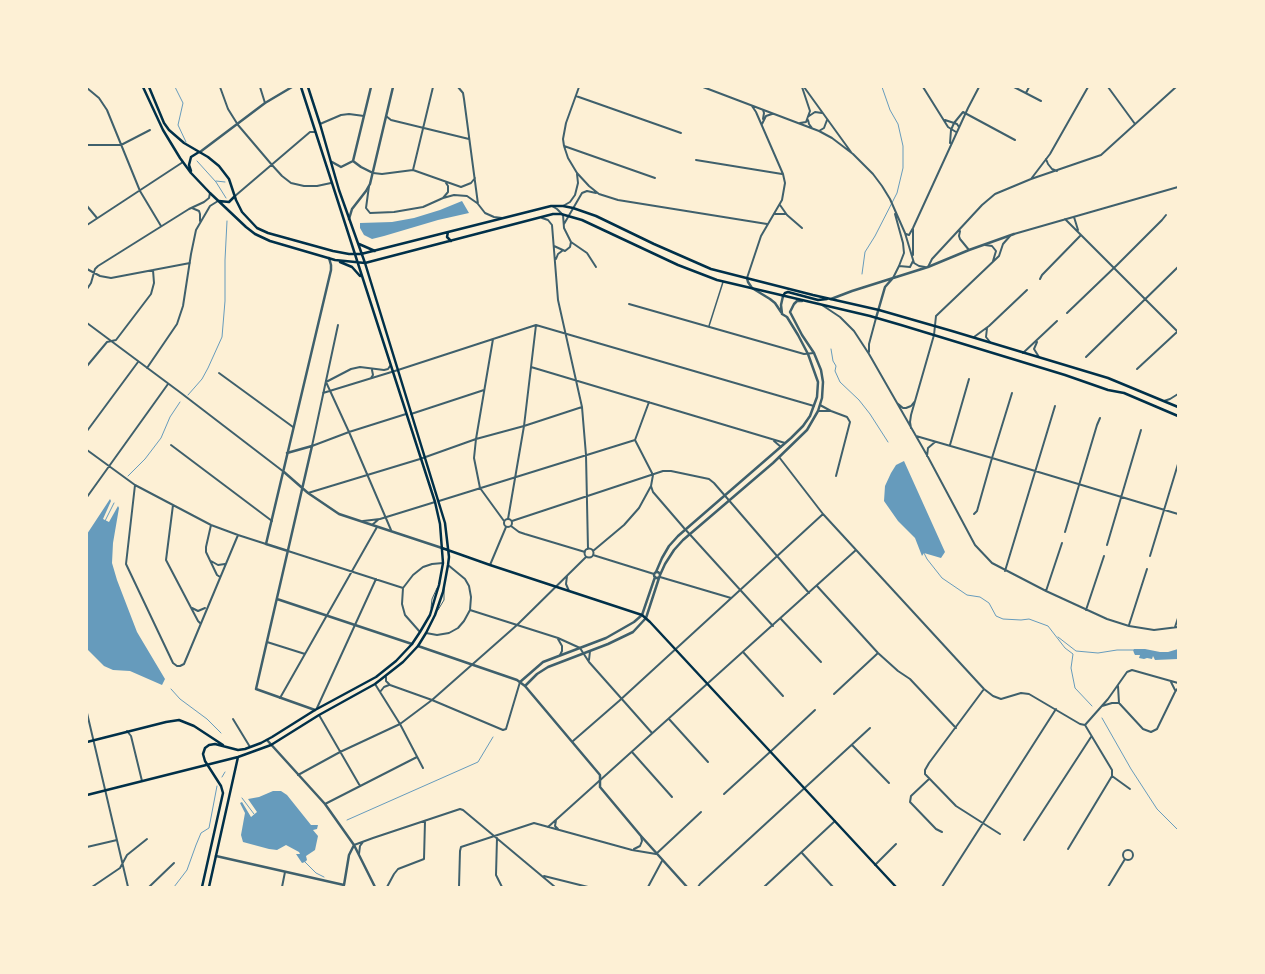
<!DOCTYPE html>
<style>
body{margin:0}
#map{position:relative;width:1265px;height:974px;overflow:hidden;background:#fdf0d5;font-family:"Space Grotesk",sans-serif}
canvas{display:block}
.frame{position:absolute;inset:0;border:88px solid #fdf0d5;pointer-events:none}
</style>
<div id="map">
<canvas width="1265" height="974"></canvas>
<div class="frame"></div>
</div>
<script>
const ctx = document.querySelector('canvas').getContext('2d');
ctx.lineJoin = 'round';
function fillPath(path, color) { ctx.fillStyle = color; ctx.fill(path, 'evenodd'); }
const poly = rows => new Path2D(rows.map(r => 'M' + r).join(''));
function trace(path, color, width, dash) { ctx.strokeStyle = color; ctx.lineWidth = width; ctx.lineCap = dash ? 'butt' : 'round'; ctx.setLineDash(dash || []); ctx.stroke(path); }
fillPath(poly([
 [462,201,469,213,438,220,384,236,372,239,364,235,360,228,360,223,392,222,414,218,440,210],
 [904,461,945,552,941,558,924,553,922,556,915,538,898,521,884,501,885,486,891,473,896,465],
 [110,499,111,501,103,519,109,522,118,506,119,508,113,543,112,563,117,580,137,632,165,679,162,685,130,671,113,670,104,666,87,649,87,534],
 [1134,649,1145,649,1160,652,1168,652,1178,649,1178,659,1155,660,1153,656,1152,659,1147,658,1144,659,1139,658,1140,655,1135,655,1134,653,1133,650],
 [273,791,281,791,287,795,311,825,318,825,317,829,313,830,318,836,315,850,306,856,307,860,305,862,302,863,296,854,300,854,299,852,286,845,277,850,269,849,243,842,241,835,245,813,240,803,242,802,251,817,257,812,248,799,259,797]
]), '#669bbc');
trace(poly([
 [175,87,183,103,178,125,186,142],
 [197,161,216,182,226,198],
 [216,181,225,182],
 [862,274,865,252,875,236,897,193,903,168,903,146,898,124,890,110,882,87],
 [831,349,833,361,836,366,835,371,840,382,859,400,870,414,888,442],
 [188,395,202,379,208,368,222,337,225,301,225,260,227,221],
 [128,476,145,459,161,438,170,417,180,402],
 [105,521,114,503],
 [924,553,927,559,942,578,967,595,980,597,989,603,996,616,1003,619,1021,620,1029,619,1048,626,1065,648,1073,654,1071,668,1075,688,1092,706],
 [1058,637,1076,651,1098,653,1117,650,1133,650],
 [171,689,180,699,207,719,221,733],
 [1102,718,1131,769,1157,809,1178,830],
 [222,777,225,772],
 [242,798,254,814],
 [347,820,478,762,493,737],
 [305,862,316,873,324,877],
 [174,887,187,870,196,845,201,833,209,828,217,786]
]), '#669bbc', 1);
trace(poly([
 [431,608,432,599,437,588],
 [438,610,444,600,444,589]
]), '#3f606c', 1);
trace(poly([
 [709,326,723,282]
]), '#3f606c', 1.5);
trace(poly([
 [220,87,228,109,238,125,272,165,282,176,291,183,304,186,317,186,331,183],
 [260,87,265,103],
 [458,87,463,93,464,99,478,204,485,213,494,217,502,218],
 [579,87,566,123,563,139,564,146,568,158,577,173,589,186,599,194,618,200,767,224],
 [703,87,819,131,832,138,853,154,873,174,882,186,890,199,905,233,914,263,919,266,925,267],
 [804,87,851,152],
 [923,87,948,127,956,132],
 [1014,87,1041,101],
 [1108,87,1135,124],
 [87,88,99,98,107,110,140,191,161,226],
 [1026,93,1029,87],
 [576,96,681,133],
 [763,110,764,113,763,119],
 [963,112,1015,140],
 [386,116,391,120,469,139],
 [809,116,815,112,822,113],
 [808,120,809,124,812,128],
 [945,120,957,124,959,127],
 [800,123,806,122,810,111,802,87],
 [320,124,341,115,349,114,364,116],
 [762,124,766,116,772,114],
 [819,131,824,128,827,120],
 [950,143,951,130,954,123,963,112],
 [87,145,121,145,150,130],
 [564,146,655,178],
 [1046,159,1048,164,1052,169,1057,171],
 [696,160,782,174],
 [413,170,433,87],
 [373,173,382,174,413,170,461,187,471,183,475,178],
 [1031,179,1050,154,1088,87],
 [369,186,366,208,370,213,394,212,423,207,443,198,454,195,467,196,477,203],
 [235,196,310,132,315,132],
 [443,198,448,192,448,186,446,183],
 [780,205,787,215,802,228],
 [87,206,97,218],
 [552,206,557,209,563,215,564,228,571,242,570,247,565,251,554,246],
 [563,206,570,202,575,195,578,183,577,174],
 [192,208,199,211,200,214,200,221],
 [774,214,786,214],
 [1074,217,1078,230],
 [542,218,548,220,552,225,558,300,582,407,586,455,588,549],
 [1065,219,1178,332],
 [564,224,582,193,587,191,596,193],
 [87,225,183,162],
 [913,229,913,255],
 [960,231,959,236,960,239,969,250],
 [906,234,909,235,913,228,968,108,979,87],
 [1014,234,1178,187],
 [571,242,587,253,596,267],
 [985,245,992,246,996,251,993,261],
 [556,259,558,254,562,251],
 [899,266,910,267,913,261],
 [928,267,932,259,982,205,995,194,1031,179,1101,155,1176,87],
 [87,269,100,276,111,278,190,263],
 [747,278,761,236,782,200,785,183,783,174,756,112,752,106],
 [893,278,899,266,904,253,903,243,895,214],
 [1040,279,1042,275,1081,235],
 [87,289,91,283,95,269,98,266,189,209,204,202,209,198,210,193],
 [629,304,804,354,814,353],
 [822,305,840,317,854,331,869,354,928,457,975,545,992,563,1046,591,1107,619,1129,626,1154,630,1178,627],
 [1067,313,1117,265,1162,220,1166,215],
 [87,323,181,393,284,472],
 [987,328,986,337,990,342],
 [974,337,989,326,1027,290],
 [493,339,476,439,474,458,480,488,504,521],
 [1037,342,1034,349,1039,357],
 [869,352,869,344,876,318],
 [1023,353,1057,321],
 [1086,357,1178,267],
 [87,366,107,342,116,340,151,294,154,283,153,270],
 [531,367,785,443],
 [147,368,177,324,183,306,191,254,196,230,210,206,218,201],
 [1137,369,1177,332],
 [219,373,293,427],
 [371,378,373,375,372,370],
 [326,382,349,432,391,530],
 [326,382,351,369,360,367,384,370,388,369,390,366],
 [323,393,398,370,536,325,814,406],
 [1164,401,1170,399,1178,394],
 [897,403,903,408,906,408,911,406,915,401],
 [820,405,831,411,847,417,850,422,836,476],
 [818,411,830,411],
 [411,414,484,390],
 [911,428,910,422,911,415,934,335,936,316,999,256,1003,244,1010,236],
 [87,431,138,362],
 [916,436,992,458,1178,514],
 [635,440,649,402],
 [774,441,781,447],
 [171,445,272,521],
 [950,445,969,379],
 [312,446,338,325],
 [312,446,349,432,406,414],
 [87,450,135,485,211,525,238,535,266,544],
 [927,456,928,448,935,442],
 [779,457,823,514,984,689,993,696,1001,699,1021,693,1029,694,1080,724,1085,725],
 [135,485,126,564,173,663,177,666,180,666,184,664,238,535],
 [651,486,653,492,684,528,773,626],
 [308,493,420,459,476,439,524,426,582,407],
 [87,497,168,384],
 [439,501,635,440],
 [173,505,166,560,198,621,200,623],
 [974,514,977,511,992,458,1012,393],
 '504 523a4 4 0 1 1 8 0a4 4 0 1 1-8 0Z',
 [508,519,524,426,536,325],
 [363,521,380,519,435,502],
 [512,521,663,471,671,471,709,479,714,483,809,593],
 [211,525,206,547,206,552,217,575,220,577],
 [372,525,379,519],
 [511,526,519,532,525,534,585,552],
 [1065,532,1097,425,1100,418],
 [1107,545,1141,430],
 '584.5 553a4.5 4.5 0 1 1 9 0a4.5 4.5 0 1 1-9 0Z',
 [288,551,403,588],
 [593,551,624,525,639,508,651,486,653,475,635,440],
 [593,555,654,574],
 [1150,556,1178,464],
 [211,561,218,565,225,564],
 [490,565,506,527],
 [1005,571,1055,406],
 [567,576,566,584,569,591],
 [660,577,731,598],
 [817,586,878,653,898,671,910,679,956,728],
 [1046,591,1062,543],
 [192,608,198,611,205,608],
 [470,610,558,638,580,648,589,662,652,733],
 [1086,610,1104,556],
 [781,619,821,662],
 [1129,625,1147,569],
 [1175,627,1178,618],
 [420,632,405,615,402,604,403,588,413,575,423,567,432,564,443,563],
 [426,633,437,635,449,633,458,628,464,621,470,610,471,597,469,586,465,579,448,565],
 [558,639,562,646,562,651,560,655],
 [267,642,305,654],
 [743,652,783,696],
 [589,660,590,651],
 [386,677,386,681,390,685,432,700,503,730,506,729,520,682],
 [1171,682,1175,690],
 [375,684,400,724,423,768],
 [1118,686,1119,703,1143,729,1151,732,1157,729,1175,692,1178,688],
 [984,689,929,763,925,770,925,774,956,806,1000,834],
 [380,692,384,687,389,685],
 [834,694,878,653],
 [280,698,377,527],
 [1102,706,1112,703,1119,703],
 [317,708,376,579],
 [87,713,128,887],
 [319,715,360,786],
 [233,719,250,747],
 [669,719,708,762],
 [1085,725,1108,699,1127,672,1132,670,1178,683],
 [1085,725,1112,770,1112,776,1130,789],
 [127,731,131,736,142,781],
 [573,741,619,701,823,514],
 [852,745,889,783],
 [632,752,672,797],
 [298,775,340,752,400,724,432,700,517,625,586,557],
 [929,779,911,796,910,802,936,829,942,832],
 [724,794,770,752,815,710],
 [325,804,417,757],
 [556,820,555,826,558,829],
 [548,827,856,550],
 [497,838,496,875,502,887],
 [1024,840,1091,737],
 [354,845,373,838,460,809,463,810,555,887],
 [87,847,117,840],
 [634,849,640,846,642,841,641,836],
 [1068,849,1112,776],
 '1123 855a5 5 0 1 1 10 0a5 5 0 1 1-10 0Z',
 [802,853,833,887],
 [359,854,360,846,363,842],
 [875,865,896,844],
 [544,876,588,887],
 [92,887,120,868,127,855,147,839],
 [149,887,174,863],
 [282,887,285,872],
 [387,887,394,874,398,869,424,859,425,821],
 [459,887,460,851,461,847,534,823,632,850,656,854,701,812],
 [648,887,662,861],
 [698,887,700,884,870,728],
 [764,887,835,821],
 [942,887,1056,709],
 [1108,887,1125,859]
]), '#3f606c', 2);
trace(poly([
 [200,152,265,103,292,87],
 [353,161,371,87],
 [353,161,361,167,373,173],
 [332,162,341,167,353,161],
 [349,219,352,209,366,191,370,184,393,87],
 [747,278,748,282,752,288,770,299,775,303,781,312],
 [831,299,852,291,928,267,969,250,1014,234],
 [876,318,885,287,892,279],
 [287,453,312,446,256,689,315,710],
 [284,472,308,493,339,514,442,548],
 [288,551,266,544,331,270,331,265,329,258],
 '654 575a3 3 0 1 1 6 0a3 3 0 1 1-6 0Z',
 [656,572,662,558,669,546,678,536,791,438,803,426,810,416,817,397,818,382,808,354,798,335,787,317,782,314,781,305,783,296],
 [660,575,665,564,674,550,683,540,773,463,807,430,818,411,822,398,823,382,821,370,814,353,802,335,790,312,794,304,797,301,802,301],
 [277,599,412,644],
 [418,646,517,680,525,686,600,775,600,787,641,836,687,887],
 [520,682,543,662,606,638,634,622,642,615,655,577],
 [525,686,537,674,548,667,608,644,633,632,646,618,659,578],
 [267,740,325,804,354,845,375,887],
 [216,856,344,885,349,855,354,845]
]), '#3f606c', 2.5);
trace(poly([
 [143,87,163,130,180,158,191,173,210,193,246,227,255,234,270,241,335,260,365,263,553,214,561,214,582,220,678,265,717,280,870,316,901,325,1065,375,1108,390,1124,393,1178,416],
 [149,87,164,123,169,130,184,143,208,157,219,166,229,179,236,200,242,212,257,228,268,233,333,251,349,254,361,254,551,206,563,206,573,208,596,216,654,244,711,269,813,295,879,310,952,331,1108,378,1178,407],
 [191,171,189,165,191,157,199,152],
 [219,201,229,202,235,196],
 [448,232,447,237,451,241],
 [359,244,375,251],
 [340,262,352,267,360,276],
 [783,296,785,293,788,292,818,300,827,299],
 [442,548,490,565,642,615,650,622,896,887],
 [87,742,166,722,179,720,194,726,223,745],
 [87,795,238,757,271,745,319,715,375,684,403,662,418,646,426,633,435,615,443,592,448,565,449,557,445,523,365,263,339,190,320,124,308,87],
 [202,887,223,793,221,786,205,761,203,754,205,748,209,745,215,744,238,750,245,749,261,743,272,737,315,710,376,677,396,661,412,644,420,632,430,615,435,598,439,585,443,563,440,524,435,502,301,87],
 [209,887,238,757]
]), '#003049', 2.5);
</script>
